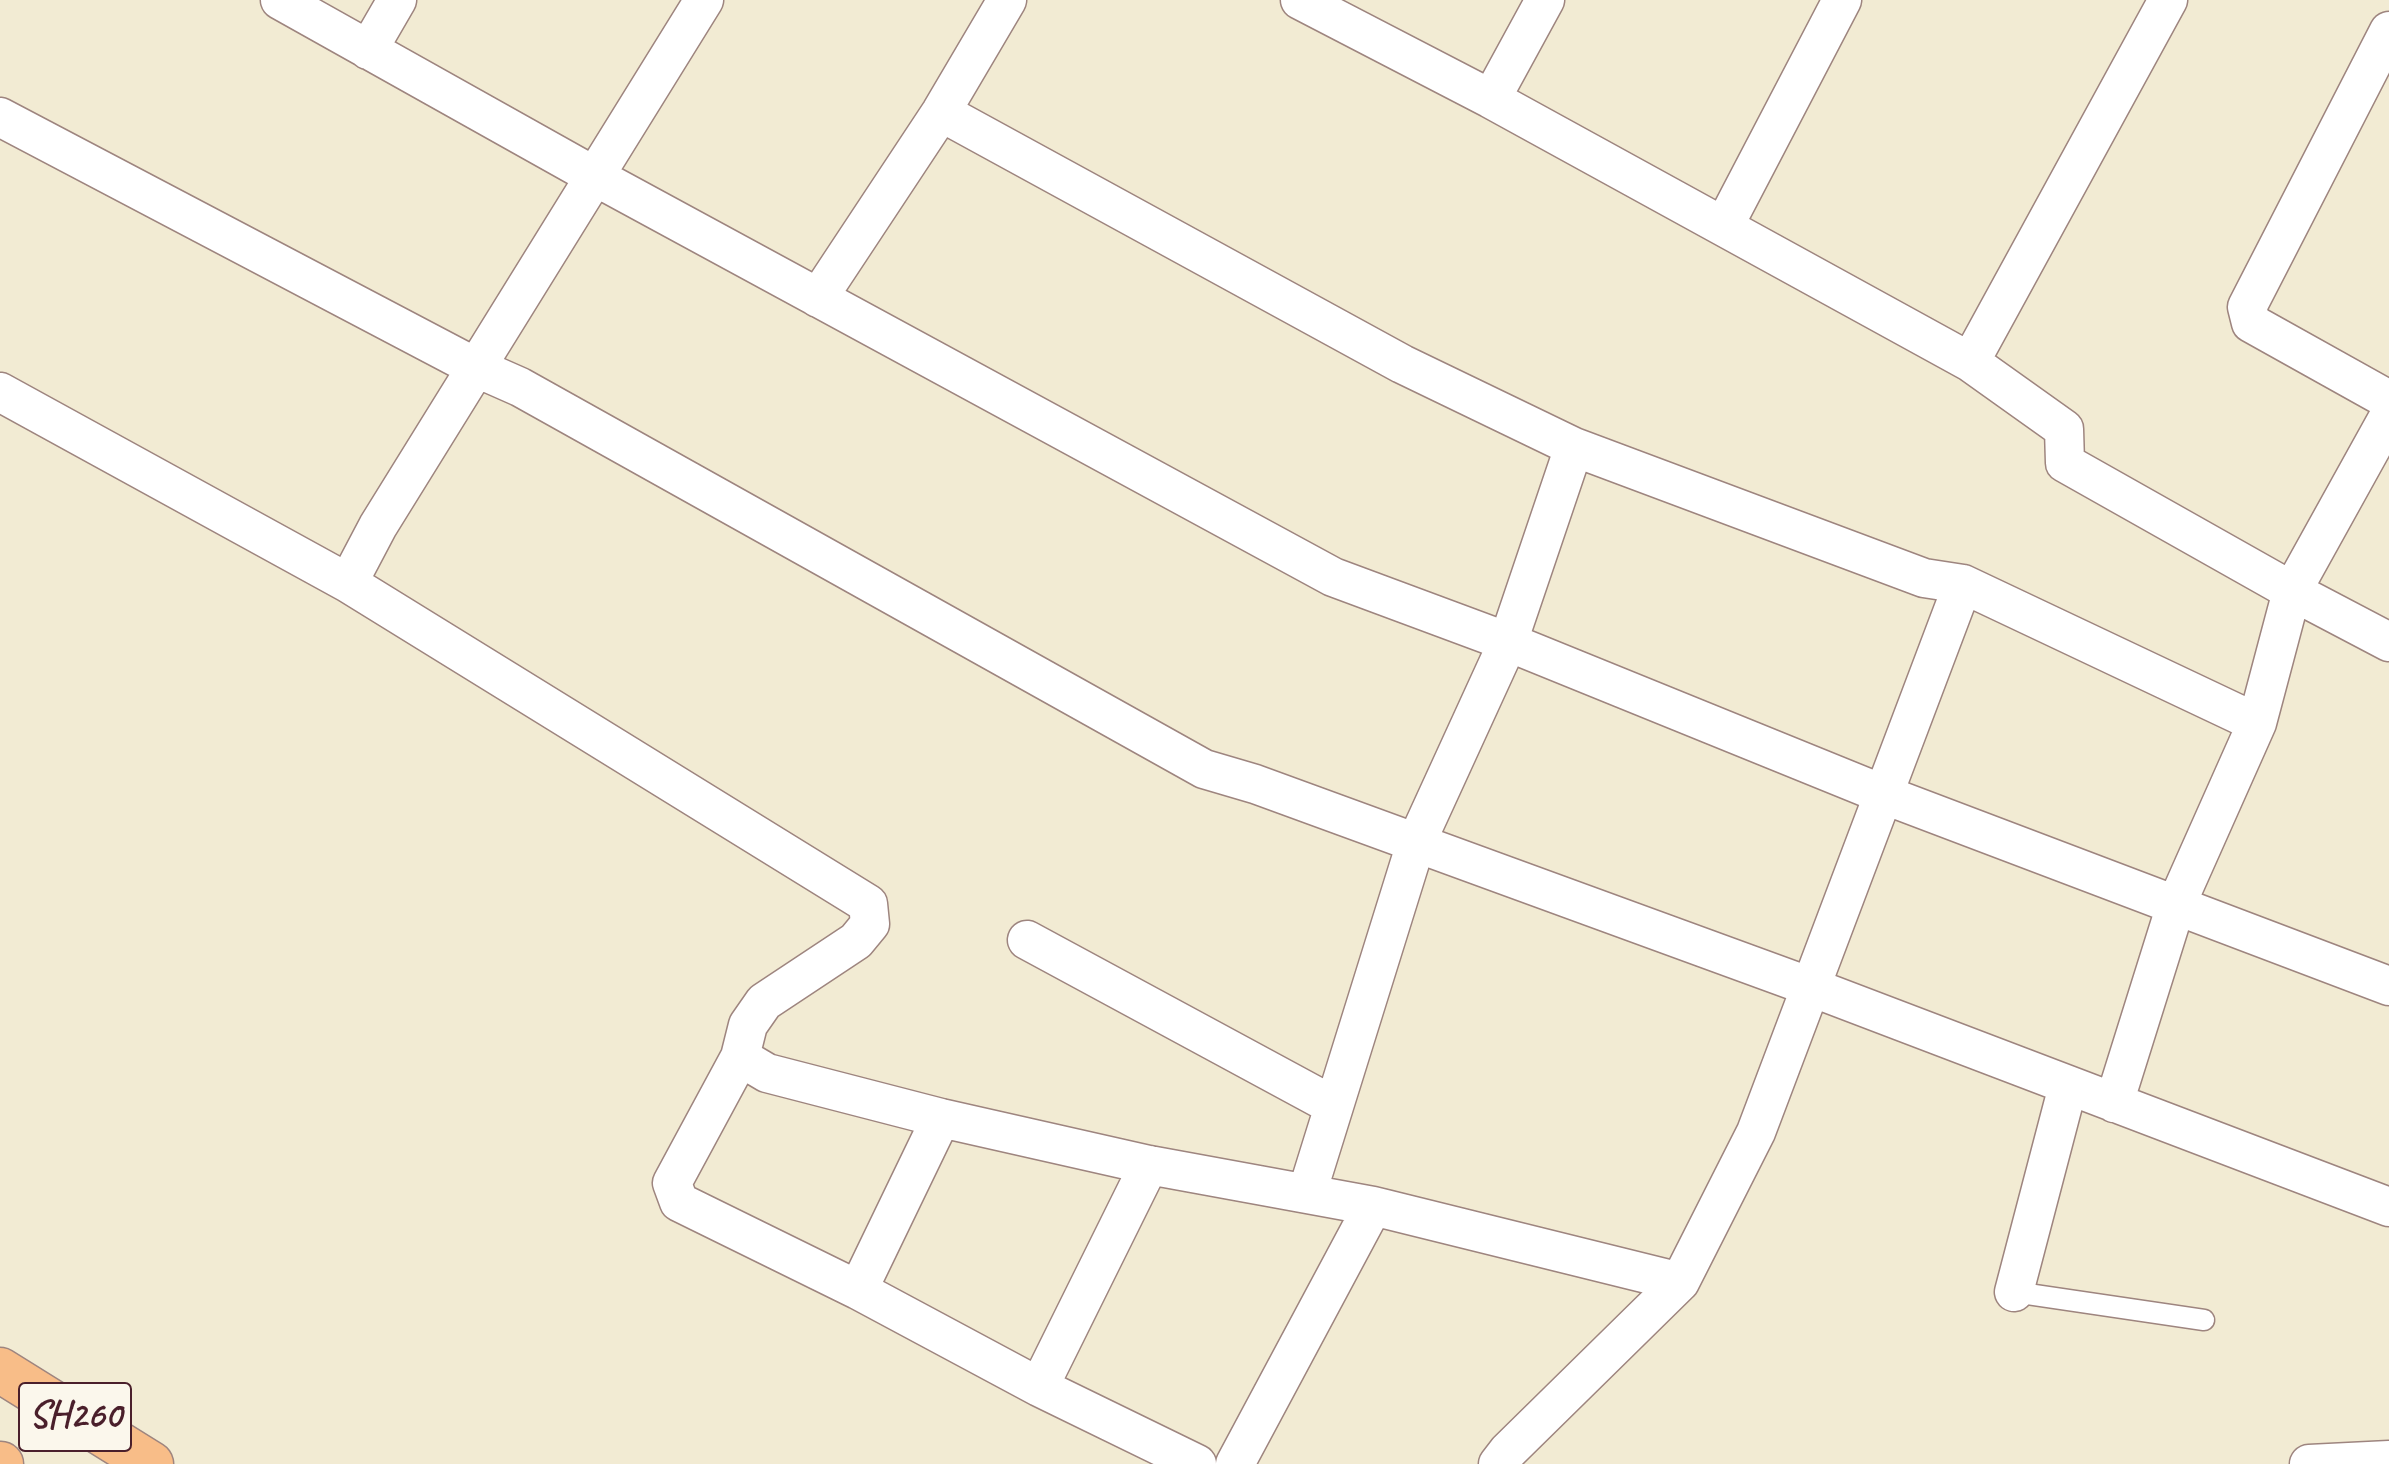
<!DOCTYPE html>
<style>
body{margin:0}
canvas{display:block;background:#f2ebd3}
</style>
<canvas width="2389" height="1464"></canvas>
<script>
const ctx = document.querySelector('canvas').getContext('2d');
ctx.lineJoin = 'round';
const poly = rows => new Path2D(rows.map(r => 'M' + r).join(''));
function trace(path, color, width, dash) { ctx.strokeStyle = color; ctx.lineWidth = width; ctx.lineCap = dash ? 'butt' : 'round'; ctx.setLineDash(dash || []); ctx.stroke(path); }
function write(font, color, halo, rows, align = 'center') {
  ctx.font = font + ' Caveat,sans-serif'; ctx.lineWidth = 7; ctx.setLineDash([]); ctx.textBaseline = 'middle'; ctx.strokeStyle = halo; ctx.fillStyle = color; for (const [text, x, y, turn = 0] of rows) {
    ctx.save(); ctx.translate(x, y); ctx.rotate((+turn || 0) * Math.PI / 180); ctx.textAlign = isNaN(turn) ? turn : align; if (halo) ctx.strokeText(text, 0, 0); ctx.fillText(text, 0, 0); ctx.restore();
  }
}
const lane = poly([
 [2014,1292,2204,1320]
]);
const street = poly([
 [280,0,596,177,1333,577,1508,642,1885,795,2389,986],
 [1300,0,1491,99,1970,362,2168,0],
 [2389,31,2247,307,2251,323,2389,400],
 [368,50,397,0],
 [1491,99,1545,0],
 [941,112,1402,364,1574,447,1924,578,1963,584,2257,723],
 [0,117,477,368,520,387,1204,769,1255,784,1811,987,2389,1207],
 [1724,226,1842,0],
 [818,298,941,112,1007,0],
 [1970,362,2064,429,2065,463,2292,591,2389,642],
 [0,392,348,583,868,904,870,924,856,941,764,1002,748,1025,740,1057,767,1073,941,1118,1149,1165,1373,1206,1680,1282],
 [348,583,378,526,704,0],
 [1027,940,1334,1106],
 [740,1057,672,1183,679,1202,858,1290,1039,1387,1197,1464],
 [2114,1103,2176,905,2257,723,2292,591,2389,416],
 [1307,1193,1416,843,1508,642,1574,447],
 [858,1290,941,1118],
 [2014,1292,2068,1086],
 [1039,1387,1149,1165],
 [1235,1464,1373,1206],
 [1498,1464,1508,1451,1680,1282,1756,1132,1963,584],
 [2309,1464,2389,1460]
]);
const highway = poly([
 [0,1370,151,1464],
 [0,1464,1,1464]
]);
trace(lane, '#9e857f', 23);
trace(street, '#9e857f', 41);
trace(highway, '#9e857f', 47);
trace(lane, '#fff', 20);
trace(street, '#fff', 38);
trace(highway, '#f8bd88', 44);
for (const [x, y, w] of [
 [75,1417,112]
]) { const box = new Path2D(); box.roundRect(x - w / 2, y - 34, w, 68, 6); ctx.fillStyle = '#fbf7ec'; ctx.fill(box); trace(box, '#4a1f2b', 2); }
write('bold 38px', '#4a1f2b', null, [
 ["SH260",75,1417]
]);
</script>
